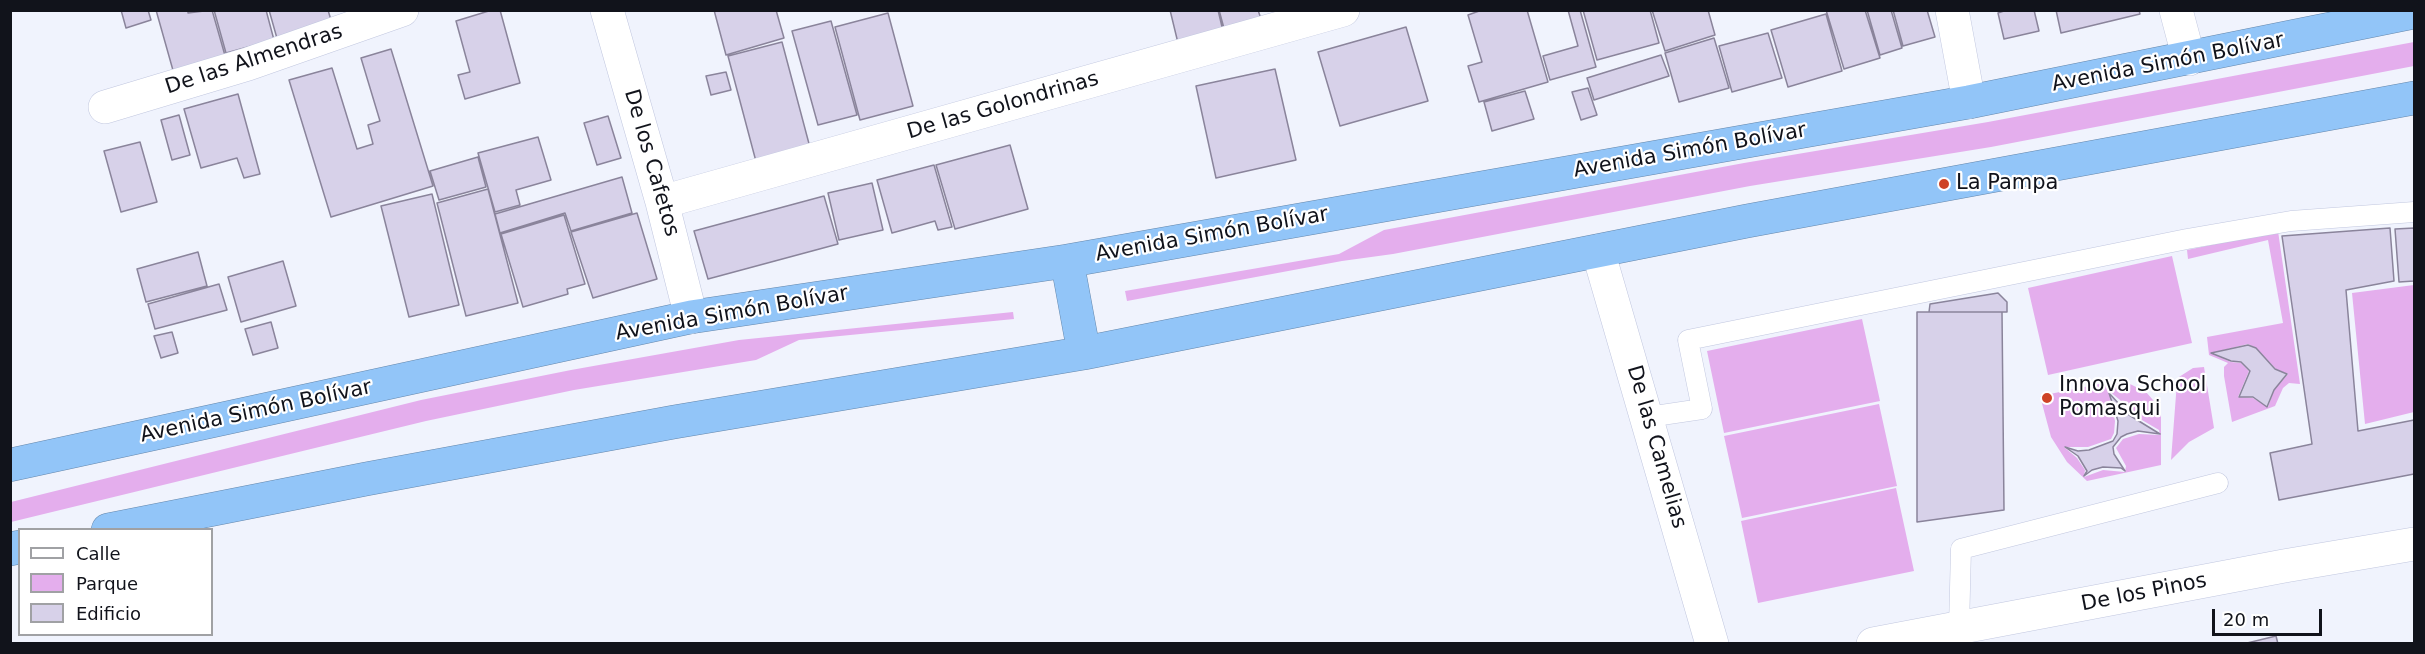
<!DOCTYPE html>
<meta charset="utf-8">
<style>
body{margin:0}
#map{position:relative;width:2425px;height:654px;overflow:hidden;background:#f0f3fd;font-family:"DejaVu Sans",sans-serif}
canvas{display:block}
.frame{position:absolute;inset:0;border:12px solid #11131b;pointer-events:none}
.legend{position:absolute;left:18px;top:528px;width:195px;height:108px;box-sizing:border-box;background:#fff;border:2px solid #a0a1a4;margin:0;padding:8px 10px;list-style:none;font-size:18px;color:#11131b}
.legend li{display:flex;align-items:center;gap:12px;height:30px}
.legend b{width:30px;border:2px solid #a0a1a4}
.scale{position:absolute;left:2212px;top:609px;width:110px;height:27px;box-sizing:border-box;border:3px solid #11131b;border-top:0;padding-left:8px;font-size:18px;line-height:21px;white-space:nowrap;color:#11131b;-webkit-text-stroke:4px #fff;paint-order:stroke}
</style>
<div id="map">
<canvas width="2425" height="654"></canvas>
<div class="frame"></div>
<ul class="legend">
<li><b style="height:8px;background:#fff"></b>Calle</li>
<li><b style="height:16px;background:#e4aeed"></b>Parque</li>
<li><b style="height:16px;background:#d7d1e9"></b>Edificio</li>
</ul>
<div class="scale">20 m</div>
</div>
<script>
const ctx = document.querySelector('canvas').getContext('2d');
ctx.lineJoin = 'round';
function fillPath(path, color) { ctx.fillStyle = color; ctx.fill(path, 'evenodd'); }
const poly = rows => new Path2D(rows.map(r => 'M' + r).join(''));
function trace(path, color, width, dash) { ctx.strokeStyle = color; ctx.lineWidth = width; ctx.lineCap = dash ? 'butt' : 'round'; ctx.setLineDash(dash || []); ctx.stroke(path); }
function write(font, color, halo, rows, align = 'center') {
  ctx.font = font + ' "DejaVu Sans",sans-serif'; ctx.lineWidth = 4.5; ctx.setLineDash([]); ctx.textBaseline = 'middle'; ctx.strokeStyle = halo; ctx.fillStyle = color; for (const [text, x, y, turn = 0] of rows) {
    ctx.save(); ctx.translate(x, y); ctx.rotate((+turn || 0) * Math.PI / 180); ctx.textAlign = isNaN(turn) ? turn : align; if (halo) ctx.strokeText(text, 0, 0); ctx.fillText(text, 0, 0); ctx.restore();
  }
}
fillPath(poly([
 [2414,42,2414,66,1991,147,1750,186,1393,254,1342,261,1127,301,1125,291,1339,254,1384,230,1744,163,1988,122],
 [2278,231,2300,384,2289,383,2283,388,2275,406,2232,422,2224,376,2224,367,2228,363,2209,355,2207,337,2283,323,2268,240,2188,259,2187,250],
 [2248,344,2256,348,2276,369,2288,374,2274,390,2268,407,2253,398,2238,397,2249,371,2241,363,2231,362,2211,353],
 [2172,256,2192,343,2048,375,2028,288],
 [2414,285,2414,412,2365,424,2352,293],
 [1013,312,1014,319,799,340,756,360,574,390,426,421,11,522,11,502,421,400,571,370,739,340],
 [1862,319,1880,401,1724,433,1707,351],
 [2204,367,2214,428,2189,442,2171,460,2177,382,2179,377,2193,368],
 [2109,382,2130,384,2146,392,2153,400,2161,416,2161,465,2087,481,2067,462,2051,437,2040,396],
 [2109,391,2120,400,2130,413,2159,430,2160,435,2139,434,2123,439,2116,448,2126,466,2125,472,2103,470,2084,477,2085,470,2077,458,2064,447,2088,447,2111,439,2114,433,2115,421],
 [1879,404,1897,486,1742,518,1724,436],
 [1896,488,1914,571,1758,603,1741,521]
]), '#e4aeed');
const building = poly([
 [121,10,148,10,151,20,126,28,121,10],
 [156,10,188,10,188,13,212,10,228,66,176,81,156,10],
 [214,10,266,10,274,40,226,53,214,10],
 [269,10,328,10,333,27,280,49,269,10],
 [492,10,500,10,520,83,465,99,458,75,470,72,456,21,492,10],
 [714,10,776,10,784,38,726,55,714,10],
 [1170,10,1218,10,1223,31,1178,43,1170,10],
 [1219,10,1258,10,1262,22,1225,32,1219,10],
 [1482,10,1527,10,1548,82,1479,102,1468,66,1482,62,1468,15,1482,10],
 [1568,10,1580,10,1596,67,1550,80,1543,56,1578,46,1568,10],
 [1583,10,1650,10,1659,43,1597,60,1583,10],
 [1652,10,1708,10,1715,35,1665,51,1652,10],
 [1826,10,1865,10,1880,58,1844,69,1826,10],
 [1867,10,1891,10,1902,48,1880,55,1867,10],
 [1893,10,1927,10,1935,37,1903,46,1893,10],
 [2007,10,2034,10,2039,31,2004,39,1998,13,2007,10],
 [2056,10,2139,10,2140,14,2061,33,2056,10],
 [888,13,913,106,860,120,835,27,888,13],
 [1826,14,1842,71,1788,87,1771,30,1826,14],
 [831,21,857,115,818,125,792,31,831,21],
 [1406,27,1428,101,1340,126,1318,52,1406,27],
 [1768,33,1782,78,1732,92,1719,46,1768,33],
 [1714,38,1729,88,1679,102,1665,53,1714,38],
 [782,42,812,155,758,169,728,56,782,42],
 [391,49,433,186,331,217,289,80,332,68,357,149,373,144,368,125,380,121,361,58,391,49],
 [1661,55,1669,76,1594,100,1587,78,1661,55],
 [1275,69,1296,160,1216,178,1196,86,1275,69],
 [726,72,731,90,711,95,706,76,726,72],
 [1588,88,1597,115,1581,120,1572,92,1588,88],
 [1525,91,1534,119,1492,131,1484,102,1525,91],
 [238,94,260,174,244,178,237,158,201,168,184,109,238,94],
 [179,115,190,155,172,160,161,120,179,115],
 [608,116,621,158,597,165,584,123,608,116],
 [538,137,551,180,516,190,520,205,495,212,478,153,538,137],
 [140,142,157,202,121,212,104,151,140,142],
 [1010,145,1028,209,955,229,936,165,1010,145],
 [478,157,486,187,439,200,430,171,478,157],
 [934,165,952,227,938,230,935,221,892,233,877,180,934,165],
 [622,177,632,213,571,231,565,213,500,233,495,214,622,177],
 [872,183,883,230,839,240,828,193,872,183],
 [488,189,518,303,466,316,437,203,488,189],
 [432,194,459,305,409,317,381,206,432,194],
 [824,196,838,244,708,279,694,231,824,196],
 [637,213,657,279,593,298,571,232,637,213],
 [564,215,585,284,567,289,568,294,523,307,501,234,564,215],
 [2390,228,2394,281,2346,290,2358,431,2414,420,2414,474,2279,500,2270,453,2312,444,2282,236,2390,228],
 [2414,228,2414,281,2399,282,2395,229,2414,228],
 [198,252,207,286,146,302,137,269,198,252],
 [283,261,296,306,241,322,228,277,283,261],
 [219,284,227,310,155,329,148,304,219,284],
 [1998,293,2007,302,2007,312,1929,312,1930,304,1998,293],
 [1917,312,2002,312,2004,510,1917,522,1917,312],
 [271,322,278,348,253,355,245,329,271,322],
 [172,332,178,353,161,358,154,336,172,332],
 [2248,345,2256,348,2275,369,2287,374,2274,390,2267,407,2253,397,2239,397,2250,371,2241,362,2231,361,2211,353,2248,345],
 [2109,393,2129,415,2160,434,2138,431,2127,434,2121,437,2113,447,2114,454,2125,471,2121,468,2103,467,2092,470,2084,476,2087,471,2078,456,2065,447,2078,451,2089,450,2113,441,2117,434,2118,421,2109,393],
 [2276,636,2278,644,2243,644,2276,636]
]);
fillPath(building, '#d7d1e9');
trace(building, '#8a849b', 1.5);
const lane = poly([
 [1648,417,1702,409,1688,340,2187,239,2291,221,2414,212],
 [1959,628,1961,549,2218,483]
]);
const street = poly([
 [607,10,662,202,691,317],
 [1952,10,1969,102],
 [2176,10,2189,59],
 [105,107,248,64,402,10],
 [662,202,1343,10],
 [1598,251,1712,644],
 [1873,644,2284,566,2414,544]
]);
const highway = poly([
 [1067,261,1084,353],
 [10,465,691,317,1067,261,1969,102,2414,12],
 [108,530,366,479,674,422,1084,353,1747,221,2414,98],
 [10,549,20,547]
]);
trace(lane, '#c1c7df', 21);
trace(street, '#c1c7df', 34);
trace(highway, '#6587ab', 34);
trace(lane, '#fff', 20);
trace(street, '#fff', 33);
trace(highway, '#92c5f8', 33);
for (const [x, y, r, color] of [
 [1944,184,6,"#ce4326"],
 [2047,398,6,"#ce4326"]
]) { const dot = new Path2D(); dot.arc(x, y, r, 0, 2 * Math.PI); ctx.fillStyle = color; ctx.fill(dot); trace(dot, '#fff', 2); }
write('21px', '#11131b', '#fff', [
 ["De las Almendras",254,60,-18],
 ["Avenida Simón Bolívar",2168,63,-11],
 ["De las Golondrinas",1003,106,-16],
 ["Avenida Simón Bolívar",1690,151,-10],
 ["De los Cafetos",651,163,74],
 ["Avenida Simón Bolívar",1212,235,-10],
 ["Avenida Simón Bolívar",732,314,-10],
 ["Avenida Simón Bolívar",256,412,-12],
 ["De las Camelias",1656,447,74],
 ["De los Pinos",2144,593,-11]
]);
write('21px', '#11131b', '#fff', [
 ["La Pampa",1956,184],
 ["Innova School",2059,386],
 ["Pomasqui",2059,410]
], 'left');
</script>
